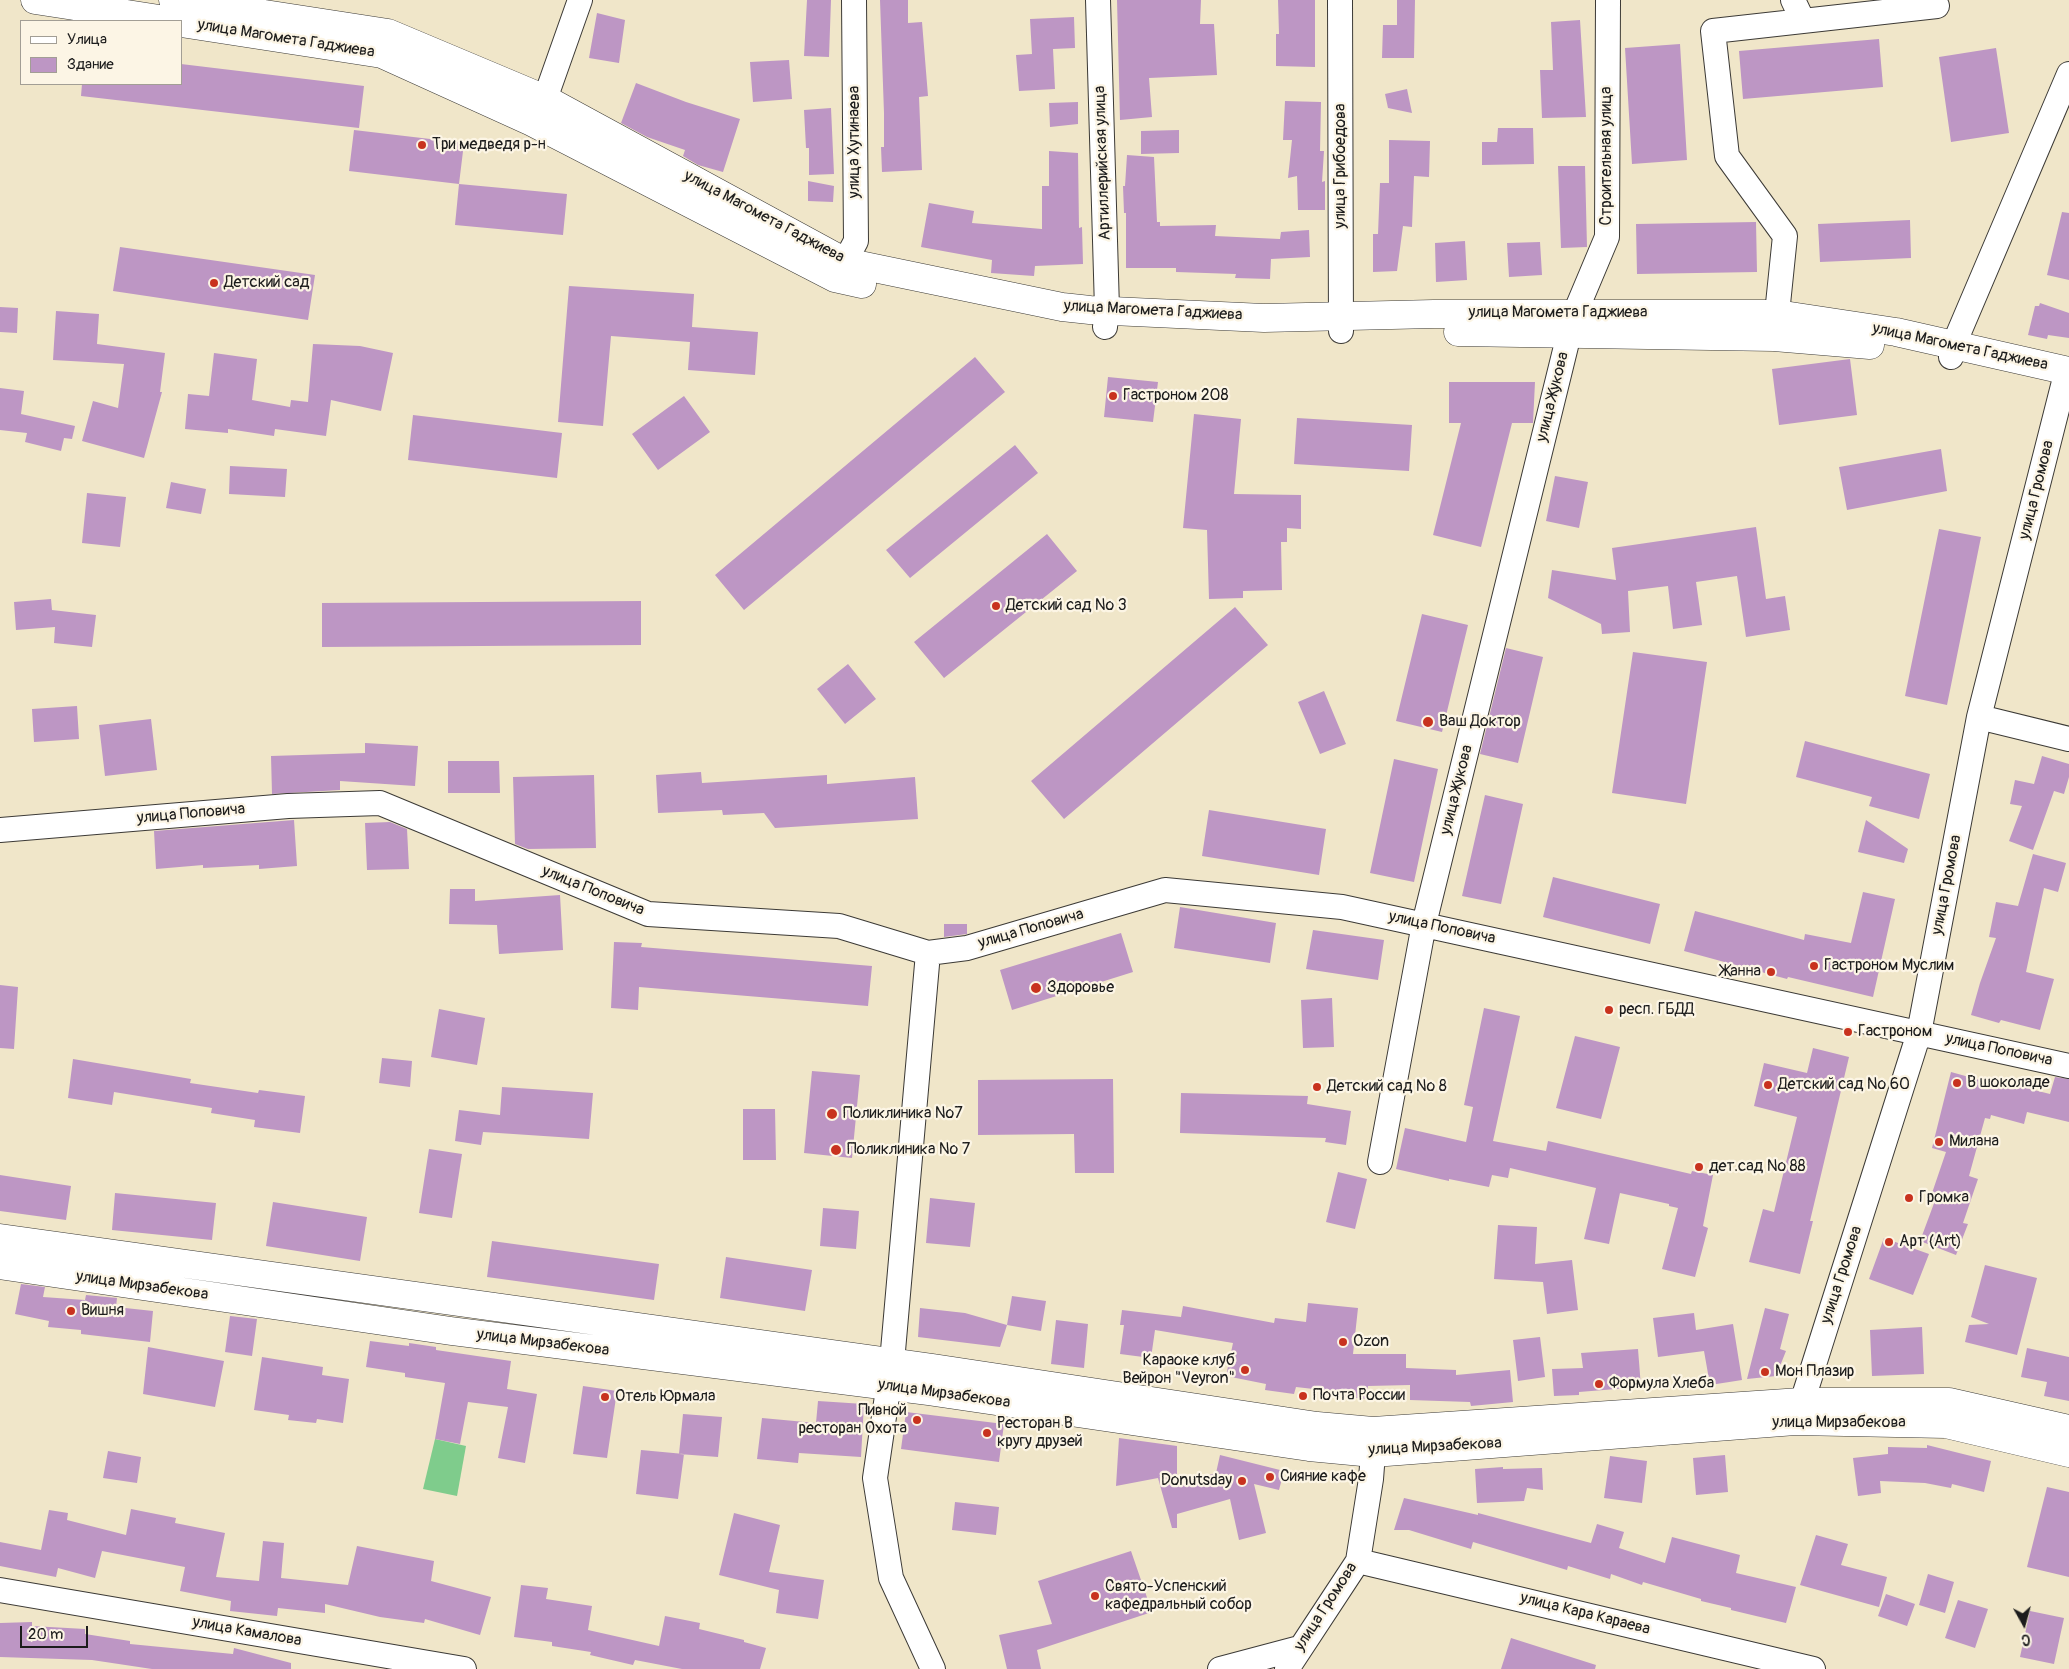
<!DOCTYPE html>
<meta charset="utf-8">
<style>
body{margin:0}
#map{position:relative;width:2069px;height:1669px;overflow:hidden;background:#f0e6c9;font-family:Pangolin,sans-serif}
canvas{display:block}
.legend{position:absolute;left:20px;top:20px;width:162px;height:65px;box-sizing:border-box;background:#fcf5e5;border:1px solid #a29e95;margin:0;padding:6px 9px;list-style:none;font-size:15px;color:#1c1c1c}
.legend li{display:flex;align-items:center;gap:10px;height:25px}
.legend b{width:25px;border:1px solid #a29e95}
.north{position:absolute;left:1999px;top:1599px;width:50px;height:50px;-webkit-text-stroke:4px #fcf5e5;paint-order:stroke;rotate:173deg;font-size:14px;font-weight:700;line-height:20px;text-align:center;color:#1c1c1c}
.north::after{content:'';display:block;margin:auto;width:18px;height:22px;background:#1c1c1c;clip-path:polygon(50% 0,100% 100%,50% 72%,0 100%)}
.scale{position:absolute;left:20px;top:1626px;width:68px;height:22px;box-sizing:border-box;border:2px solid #1c1c1c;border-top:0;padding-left:6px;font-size:15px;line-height:18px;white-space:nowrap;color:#1c1c1c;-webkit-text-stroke:4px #fcf5e5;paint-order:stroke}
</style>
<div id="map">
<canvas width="2069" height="1669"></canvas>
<ul class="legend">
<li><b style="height:6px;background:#fff"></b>Улица</li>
<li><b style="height:14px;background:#bd96c4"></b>Здание</li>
</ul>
<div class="north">С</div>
<div class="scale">20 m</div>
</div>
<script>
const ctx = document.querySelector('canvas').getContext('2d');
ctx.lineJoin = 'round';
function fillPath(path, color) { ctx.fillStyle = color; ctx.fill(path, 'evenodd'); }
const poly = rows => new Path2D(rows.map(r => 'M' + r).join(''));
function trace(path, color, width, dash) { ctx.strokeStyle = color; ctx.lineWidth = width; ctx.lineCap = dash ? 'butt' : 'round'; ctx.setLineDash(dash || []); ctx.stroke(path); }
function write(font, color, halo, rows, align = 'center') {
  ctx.font = font + ' Pangolin,sans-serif'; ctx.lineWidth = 4.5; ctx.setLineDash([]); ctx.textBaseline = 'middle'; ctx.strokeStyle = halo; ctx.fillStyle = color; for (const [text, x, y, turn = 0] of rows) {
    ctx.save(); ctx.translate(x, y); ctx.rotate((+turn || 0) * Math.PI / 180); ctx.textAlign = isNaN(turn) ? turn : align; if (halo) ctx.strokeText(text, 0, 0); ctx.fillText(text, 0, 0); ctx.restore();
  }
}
fillPath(poly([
 [435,1439,466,1446,457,1496,423,1489]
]), '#7fcc8c');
fillPath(poly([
 [807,0,831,0,829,57,804,56],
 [880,0,908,0,908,23,922,22,928,96,919,97,922,170,882,172,881,147,884,147,884,113],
 [1117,0,1201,0,1200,24,1214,24,1217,75,1149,78,1152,117,1120,120],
 [1278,0,1315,0,1315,67,1276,66,1276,34,1279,34],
 [1397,0,1415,0,1414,58,1382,58,1383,25,1397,25],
 [597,13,625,20,619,63,589,58],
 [1074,17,1075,48,1053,49,1055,89,1019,91,1016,55,1032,54,1030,19],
 [1580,20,1586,117,1542,118,1540,70,1553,70,1551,22],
 [1879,39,1883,87,1743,99,1739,51],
 [1680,44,1687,160,1632,164,1625,48],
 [1996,48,2009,133,1951,142,1939,57],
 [789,60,792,99,753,102,750,62],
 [181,64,364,86,359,128,81,96,82,84,181,84],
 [636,83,686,102,740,119,723,172,698,165,683,156,685,150,647,137,621,123],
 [1407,89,1412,113,1388,108,1385,94],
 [1285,101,1321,102,1320,151,1324,151,1322,182,1325,181,1325,210,1298,210,1297,176,1288,178,1292,140,1283,140],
 [1078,102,1078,124,1050,127,1049,103],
 [831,108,834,174,809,175,809,148,806,148,804,110],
 [1498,128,1533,128,1534,164,1482,165,1482,142,1497,142],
 [354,130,464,143,459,184,567,194,563,235,455,225,459,184,349,171],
 [1179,130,1179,153,1141,154,1141,131],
 [1389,140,1430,141,1429,177,1414,176,1412,227,1403,226,1397,271,1373,272,1373,234,1378,234,1380,183,1389,183],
 [1049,151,1078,153,1079,228,1082,227,1083,264,1035,266,1034,276,991,273,992,260,921,247,929,203,974,211,972,223,1042,229,1042,186,1049,186],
 [1127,155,1154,157,1157,222,1160,222,1160,226,1216,225,1215,236,1280,239,1281,232,1309,230,1310,257,1271,259,1270,279,1235,278,1236,274,1176,272,1176,268,1126,268,1126,213,1124,213,1123,186,1125,186],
 [1558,166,1585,166,1587,247,1561,248],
 [808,181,834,186,833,202,808,201],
 [2062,212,2069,213,2069,280,2047,275],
 [1910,220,1911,258,1820,262,1818,224],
 [1756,222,1757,272,1637,274,1636,224],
 [1465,241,1467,280,1436,282,1435,243],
 [1540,242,1542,275,1509,277,1507,243],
 [120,247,315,275,308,320,113,291],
 [569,286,694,294,692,327,758,332,755,375,688,370,690,342,611,336,603,426,558,422],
 [2040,303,2069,313,2069,338,2048,335,2047,339,2028,335,2035,306,2039,306],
 [0,307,18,308,17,333,0,332],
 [56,311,99,314,97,344,165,353,160,392,162,392,144,458,82,441,93,401,118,408,124,364,53,360],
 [313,344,360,346,393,353,381,411,331,400,326,436,275,429,274,436,228,429,228,433,185,429,188,394,209,396,214,353,257,359,252,400,290,407,291,400,308,402],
 [975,357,1005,392,744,610,715,575],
 [1850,359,1857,415,1779,425,1772,369],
 [1108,377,1158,382,1153,422,1104,417],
 [1449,382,1535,382,1533,423,1512,423,1481,547,1433,535,1461,423,1449,423],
 [0,388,24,391,21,414,75,426,72,439,64,438,61,451,25,442,27,433,0,430],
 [684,396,710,432,658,470,632,434],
 [1194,414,1241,419,1234,494,1301,495,1301,529,1287,528,1287,542,1281,542,1282,590,1243,591,1243,598,1209,599,1207,530,1183,528],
 [413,415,562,433,557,478,408,460],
 [1297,418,1412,425,1409,471,1294,464],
 [1015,445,1038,473,910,578,886,550],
 [1941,449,1947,491,1847,510,1839,467],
 [230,466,287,469,285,497,229,494],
 [1555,476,1588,482,1579,528,1546,521],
 [171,482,206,489,201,514,166,508],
 [87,493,126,497,120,547,82,543],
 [1756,527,1766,599,1785,596,1790,630,1746,637,1737,576,1696,582,1702,625,1673,629,1668,586,1628,591,1630,632,1602,634,1601,624,1548,598,1552,570,1616,580,1612,548],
 [1939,529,1981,537,1947,705,1905,696],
 [1047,534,1077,571,944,678,914,642],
 [51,599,52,610,96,615,92,647,54,643,55,627,16,630,14,602],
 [641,601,641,645,322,647,322,603],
 [1235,607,1268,645,1064,819,1031,781],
 [1422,614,1468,625,1442,732,1396,721],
 [1506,648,1543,657,1518,763,1480,754],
 [1633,652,1707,662,1686,804,1612,793],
 [848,664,876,699,845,724,817,689],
 [1324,691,1346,744,1320,754,1298,702],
 [77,706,79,739,34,742,32,709],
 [151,719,157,770,105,776,99,725],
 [1805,741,1930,774,1919,819,1869,806,1872,797,1796,777],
 [365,743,418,746,415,786,340,781,340,790,272,794,271,756,365,753],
 [2042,756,2069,764,2069,777,2064,794,2054,791,2033,850,2009,841,2022,806,2010,804,2015,780,2034,784],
 [1394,759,1438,769,1414,882,1370,873],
 [448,761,499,761,500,793,448,793],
 [701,772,702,783,827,775,827,784,915,777,918,819,775,828,764,813,723,815,722,810,658,813,656,775],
 [594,775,596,848,528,849,515,844,513,777],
 [1485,795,1523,804,1501,904,1462,896],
 [1209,810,1326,829,1319,875,1202,856],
 [294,820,297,866,259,869,259,865,203,868,203,865,156,869,154,831],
 [1866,820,1908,849,1904,863,1858,852],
 [390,822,407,829,409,869,367,870,365,823],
 [2033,854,2066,863,2058,892,2044,888,2026,972,2054,979,2040,1030,2001,1020,1999,1023,1971,1015,1980,983,1996,938,1989,937,1996,902,2018,906],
 [1553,877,1660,904,1650,944,1543,917],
 [450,889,475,889,475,901,560,895,563,950,499,954,497,925,449,924],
 [1863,892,1895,899,1873,997,1788,977,1787,979,1684,951,1695,911,1804,940,1805,934,1851,943],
 [1180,907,1276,923,1270,963,1174,948],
 [944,924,967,924,967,934,944,937],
 [1313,930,1384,940,1378,980,1306,969],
 [1121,933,1133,972,1012,1010,1000,970],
 [614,942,642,943,641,947,872,966,868,1006,639,987,638,1010,611,1008],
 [0,985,18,987,14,1049,0,1048],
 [1332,998,1334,1047,1303,1048,1301,1000],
 [1484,1008,1520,1016,1493,1141,1546,1151,1548,1141,1691,1174,1692,1171,1713,1175,1703,1226,1708,1228,1695,1277,1662,1269,1678,1208,1669,1206,1669,1204,1620,1193,1609,1244,1584,1239,1596,1188,1510,1168,1508,1178,1492,1175,1489,1187,1449,1179,1449,1181,1396,1169,1405,1128,1466,1142,1473,1107,1464,1105],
 [439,1009,485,1018,477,1065,431,1057],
 [1575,1036,1620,1047,1601,1119,1556,1108],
 [1813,1048,1849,1057,1810,1221,1813,1221,1800,1274,1749,1262,1763,1209,1774,1212,1797,1117,1754,1106,1764,1063,1807,1073],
 [382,1058,412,1061,410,1087,379,1083],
 [73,1059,191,1079,190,1083,258,1093,259,1090,305,1096,300,1133,254,1127,255,1120,211,1113,212,1108,114,1092,112,1105,68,1098],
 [812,1071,860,1075,852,1158,804,1153],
 [1951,1072,2005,1087,2006,1083,2050,1094,2055,1077,2069,1079,2069,1122,2027,1112,2024,1124,1991,1115,1990,1119,1985,1118,1969,1176,1978,1179,1963,1223,1968,1224,1956,1255,1920,1241,1936,1198,1931,1196,1946,1152,1932,1148],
 [1113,1079,1114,1173,1075,1173,1074,1134,978,1135,978,1080],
 [502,1087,593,1093,589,1139,483,1132,481,1145,455,1141,459,1110,500,1115],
 [1181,1093,1308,1096,1307,1104,1351,1111,1346,1145,1325,1142,1326,1138,1180,1133],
 [743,1109,775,1109,776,1160,743,1160],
 [429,1149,462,1154,452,1218,419,1213],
 [1338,1172,1367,1179,1355,1229,1326,1222],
 [0,1175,71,1186,66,1220,0,1211],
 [115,1193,216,1203,212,1240,112,1230],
 [930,1198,975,1203,970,1247,926,1243],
 [273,1202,367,1217,360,1261,266,1246],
 [823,1208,859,1211,856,1249,820,1246],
 [1498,1225,1537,1227,1535,1264,1572,1260,1578,1310,1547,1314,1543,1282,1494,1279],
 [1884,1238,1929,1254,1913,1295,1869,1279],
 [492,1241,659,1264,654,1300,487,1277],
 [726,1257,812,1270,805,1311,720,1298],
 [1985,1265,2037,1278,2017,1355,1965,1342,1969,1325,1989,1324,1971,1317],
 [21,1284,45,1287,43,1297,85,1300,86,1295,117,1298,116,1307,153,1311,150,1342,81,1334,81,1330,48,1327,49,1321,15,1314],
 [1012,1296,1046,1301,1041,1331,1007,1325],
 [1308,1303,1358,1308,1353,1354,1406,1354,1406,1368,1456,1370,1456,1375,1510,1370,1513,1402,1471,1406,1470,1402,1410,1400,1410,1385,1368,1386,1366,1399,1339,1396,1340,1392,1296,1387,1294,1394,1265,1390,1266,1384,1226,1376,1233,1343,1155,1330,1151,1358,1120,1354,1124,1325,1120,1325,1122,1310,1181,1317,1183,1306,1274,1323,1275,1318,1306,1322],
 [920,1308,965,1313,1007,1325,1000,1347,918,1337],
 [1765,1308,1789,1314,1780,1349,1786,1351,1776,1376,1747,1379],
 [1694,1313,1696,1330,1733,1324,1742,1380,1710,1385,1704,1351,1658,1357,1653,1318],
 [230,1316,257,1319,252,1356,225,1352],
 [1056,1320,1088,1324,1084,1368,1051,1364],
 [1922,1327,1924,1374,1872,1376,1870,1330],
 [1540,1337,1545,1377,1518,1381,1513,1340],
 [370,1341,409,1346,409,1343,436,1347,436,1350,511,1361,507,1389,537,1394,525,1463,498,1458,508,1407,468,1402,460,1444,435,1439,445,1383,405,1377,405,1373,366,1367],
 [148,1347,224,1361,215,1407,143,1394],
 [2027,1348,2069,1357,2069,1401,2044,1396,2047,1382,2021,1377],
 [1638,1349,1641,1387,1579,1392,1579,1395,1554,1396,1552,1369,1583,1368,1581,1353],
 [262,1357,323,1367,322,1375,349,1379,343,1423,317,1419,316,1423,288,1420,289,1415,254,1410],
 [583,1386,617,1391,607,1458,573,1454],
 [818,1401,864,1404,861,1457,799,1453,798,1463,757,1459,762,1418,816,1423],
 [906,1412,1004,1424,999,1462,901,1449],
 [683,1414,722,1417,718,1457,679,1454],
 [1119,1438,1177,1446,1177,1484,1216,1473,1220,1455,1284,1471,1279,1490,1254,1484,1266,1533,1239,1540,1230,1499,1177,1514,1177,1528,1172,1528,1158,1478,1116,1486],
 [1927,1445,1991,1461,1984,1492,1952,1484,1951,1488,1925,1483,1880,1481,1881,1493,1858,1496,1853,1458,1888,1454,1888,1447,1927,1448],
 [641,1450,684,1454,678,1499,636,1494],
 [108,1451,141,1457,137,1483,103,1478],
 [1725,1455,1728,1492,1696,1495,1693,1458],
 [1610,1456,1647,1461,1642,1503,1604,1498],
 [1503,1467,1503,1469,1542,1468,1543,1490,1527,1488,1524,1501,1477,1503,1475,1469],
 [2047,1487,2069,1492,2069,1577,2027,1567],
 [1404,1498,1478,1515,1478,1513,1591,1543,1597,1524,1624,1532,1619,1548,1665,1563,1672,1537,1740,1555,1736,1573,1796,1587,1786,1623,1756,1616,1731,1610,1731,1608,1701,1601,1701,1599,1643,1582,1642,1585,1611,1574,1610,1579,1568,1566,1567,1570,1473,1542,1471,1549,1409,1530,1394,1530],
 [955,1502,999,1507,996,1535,952,1530],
 [131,1509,176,1518,175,1523,225,1533,216,1577,259,1581,263,1541,284,1543,281,1578,348,1585,357,1546,434,1561,431,1581,491,1597,480,1635,425,1619,424,1623,380,1617,325,1604,325,1613,278,1608,277,1616,230,1611,231,1601,180,1591,185,1567,102,1551,95,1578,58,1568,56,1577,0,1566,0,1542,41,1550,49,1510,68,1513,67,1520,126,1535],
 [734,1513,780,1525,769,1572,824,1580,818,1619,776,1613,779,1590,719,1575],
 [1816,1535,1848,1544,1841,1565,1887,1577,1879,1607,1800,1585],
 [1131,1551,1152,1612,1037,1650,1041,1669,1007,1669,999,1635,1052,1624,1038,1581],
 [1928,1574,1954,1582,1945,1613,1919,1605],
 [521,1585,548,1588,546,1599,592,1606,588,1630,659,1646,665,1616,700,1623,699,1629,744,1640,744,1642,766,1648,760,1669,682,1669,635,1660,633,1665,590,1655,591,1652,552,1646,552,1642,514,1637],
 [1886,1594,1915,1604,1907,1626,1878,1616],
 [1958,1600,1988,1609,1975,1648,1945,1638],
 [2030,1611,2064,1618,2054,1664,2020,1657],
 [32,1622,32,1626,85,1629,85,1634,130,1641,130,1644,233,1654,234,1648,291,1663,291,1669,152,1669,92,1660,0,1657,0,1623],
 [1511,1638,1596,1665,1595,1669,1501,1669]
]), '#bd96c4');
const street = poly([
 [1098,0,1107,309,1105,327],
 [1340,0,1341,331],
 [1793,0,1803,21],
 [536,115,545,99,580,0],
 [836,278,856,241,854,0],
 [1775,333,1785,236,1727,156,1713,31,1937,6],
 [1951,357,1954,344,2069,74],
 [1979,717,2069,739],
 [0,830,288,806,380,803,648,914,839,926,928,953,967,948,1165,890,1342,907,2069,1066],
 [928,953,892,1362,875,1478,891,1578,933,1669],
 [1380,1162,1424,924,1569,334,1575,313,1607,237,1608,0],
 [1797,1418,1919,1033,1979,717,2067,370],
 [1358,1561,1813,1669],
 [0,1590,464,1669],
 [1220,1669,1299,1648],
 [1287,1669,1358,1561,1371,1479,1373,1453]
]);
const secondary = poly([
 [35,0,172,21],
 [173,0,388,33,545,99,845,262,1062,307,1090,310,1264,318,1434,314,1777,314,1896,332,2069,371],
 [181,23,382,54,532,122,835,278,862,284],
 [1458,332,1774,337,1870,345]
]);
const primary = poly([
 [0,1238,933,1368,1317,1426,1373,1431,1801,1402,1949,1402,2069,1429],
 [0,1265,451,1331,929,1391,1309,1447,1373,1453,1795,1421,1946,1424,2069,1453]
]);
trace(street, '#3c3a36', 26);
trace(secondary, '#3c3a36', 29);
trace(primary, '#3c3a36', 29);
trace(street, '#fff', 24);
trace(secondary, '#fff', 28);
trace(primary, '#fff', 28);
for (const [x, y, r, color] of [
 [422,145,5,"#c8321e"],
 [214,283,5,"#c8321e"],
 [1113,396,5,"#c8321e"],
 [996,606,5,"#c8321e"],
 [1428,722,6,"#c8321e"],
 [1814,966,5,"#c8321e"],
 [1771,972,5,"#c8321e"],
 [1036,988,6,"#c8321e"],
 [1609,1010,5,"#c8321e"],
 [1848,1032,5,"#c8321e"],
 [1957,1083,5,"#c8321e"],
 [1768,1085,5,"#c8321e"],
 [1317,1087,5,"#c8321e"],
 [832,1114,6,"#c8321e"],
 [1939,1142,5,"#c8321e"],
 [836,1150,6,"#c8321e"],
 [1699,1167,5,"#c8321e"],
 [1909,1198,5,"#c8321e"],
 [1889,1242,5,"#c8321e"],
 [71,1311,5,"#c8321e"],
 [1343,1342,5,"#c8321e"],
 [1245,1370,5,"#c8321e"],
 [1765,1372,5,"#c8321e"],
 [1599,1384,5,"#c8321e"],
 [1303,1396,5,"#c8321e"],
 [605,1397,5,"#c8321e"],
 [917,1420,5,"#c8321e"],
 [987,1433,5,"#c8321e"],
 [1270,1477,5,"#c8321e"],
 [1242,1481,5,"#c8321e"],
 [1095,1596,5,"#c8321e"]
]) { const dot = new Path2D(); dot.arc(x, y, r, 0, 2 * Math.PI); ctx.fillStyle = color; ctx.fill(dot); trace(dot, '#fcf5e5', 2); }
write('16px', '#1c1c1c', '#fcf5e5', [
 ["улица Магомета Гаджиева",286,39,9],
 ["улица Хутинаева",855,142,-90],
 ["Строительная улица",1607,156,-90],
 ["Артиллерийская улица",1103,163,-92],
 ["улица Грибоедова",1341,166,-90],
 ["улица Магомета Гаджиева",764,217,28],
 ["улица Магомета Гаджиева",1153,311,3],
 ["улица Магомета Гаджиева",1558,313],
 ["улица Магомета Гаджиева",1960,347,12],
 ["улица Жукова",1553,397,-76],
 ["улица Громова",2037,490,-76],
 ["улица Жукова",1457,790,-76],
 ["улица Поповича",191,814,-5],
 ["улица Громова",1947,885,-79],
 ["улица Поповича",593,891,22],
 ["улица Поповича",1442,928,12],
 ["улица Поповича",1031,929,-16],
 ["улица Поповича",1999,1050,12],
 ["улица Громова",1842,1275,-72],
 ["улица Мирзабекова",142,1286,8],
 ["улица Мирзабекова",543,1343,7],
 ["улица Мирзабекова",944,1394,8],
 ["улица Мирзабекова",1839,1423],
 ["улица Мирзабекова",1435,1447,-3],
 ["улица Громова",1326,1607,-57],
 ["улица Кара Караева",1585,1614,14],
 ["улица Камалова",247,1632,10]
]);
write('16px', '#1c1c1c', '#fcf5e5', [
 ["Три медведя р-н",432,145],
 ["Детский сад",224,283],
 ["Гастроном 208",1123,396],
 ["Детский сад № 3",1006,606],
 ["Ваш Доктор",1439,722],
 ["Гастроном Муслим",1824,966],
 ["Жанна",1761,972,"right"],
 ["Здоровье",1047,988],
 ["респ. ГБДД",1619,1010],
 ["Гастроном",1858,1032],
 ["В шоколаде",1967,1083],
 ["Детский сад № 60",1778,1085],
 ["Детский сад № 8",1327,1087],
 ["Поликлиника №7",843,1114],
 ["Милана",1949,1142],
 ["Поликлиника № 7",847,1150],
 ["дет.сад № 88",1709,1167],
 ["Громка",1919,1198],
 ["Арт (Art)",1899,1242],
 ["Вишня",81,1311],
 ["Ozon",1353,1342],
 ["Караоке клуб",1235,1361,"right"],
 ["Вейрон \"Veyron\"",1235,1379,"right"],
 ["Мон Плазир",1775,1372],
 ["Формула Хлеба",1609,1384],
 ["Почта России",1313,1396],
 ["Отель Юрмала",615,1397],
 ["Пивной",907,1411,"right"],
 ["ресторан Охота",907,1429,"right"],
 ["Ресторан В",997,1424],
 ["кругу друзей",997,1442],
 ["Сияние кафе",1280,1477],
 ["Donutsday",1232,1481,"right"],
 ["Свято-Успенский",1105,1587],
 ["кафедральный собор",1105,1605]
], 'left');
</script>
